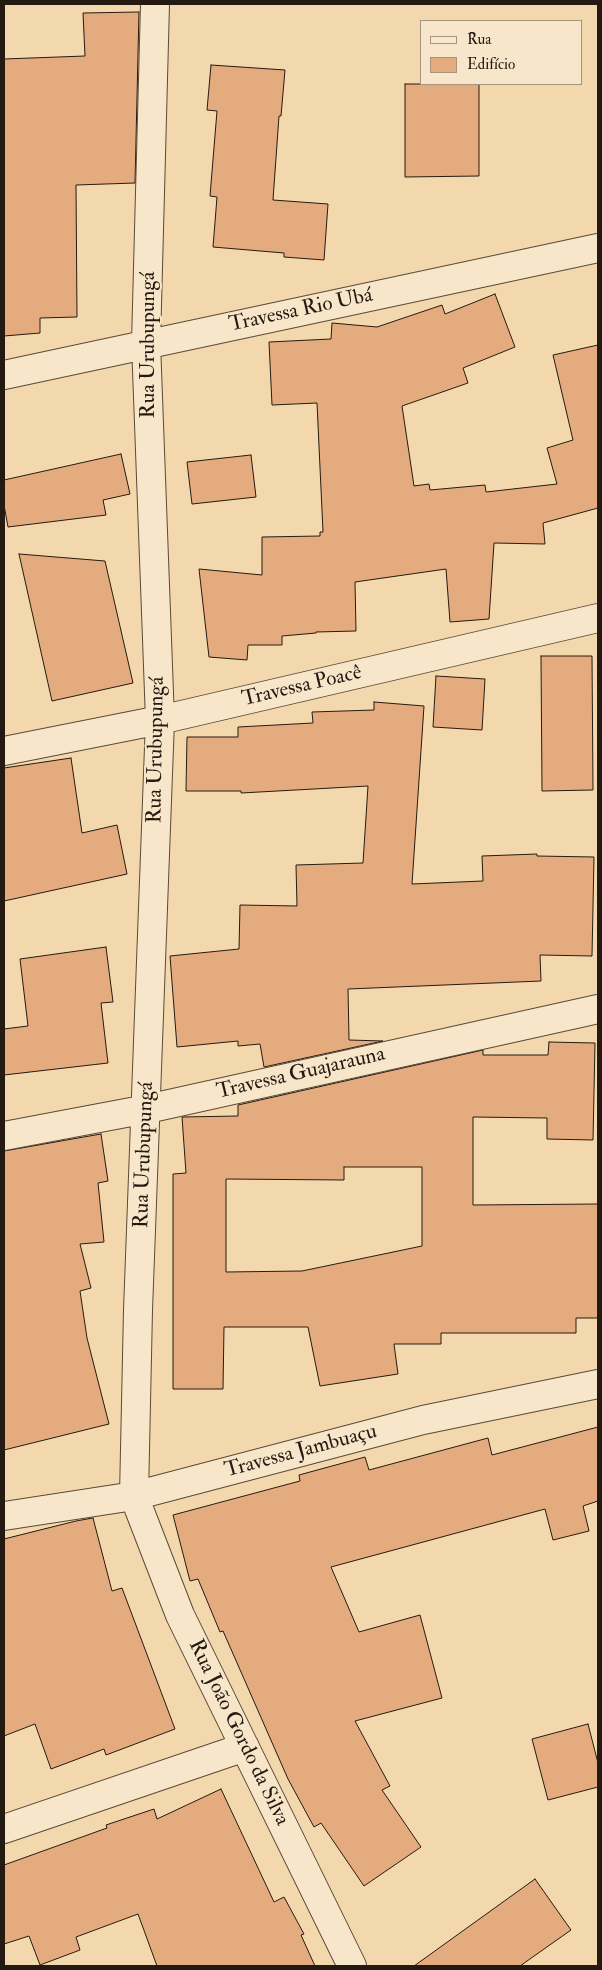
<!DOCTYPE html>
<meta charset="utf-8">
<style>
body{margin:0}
#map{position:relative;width:602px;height:1970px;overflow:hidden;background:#f4d8ad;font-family:"IM FELL Double Pica",serif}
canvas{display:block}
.frame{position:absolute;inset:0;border:5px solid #251a11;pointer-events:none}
.legend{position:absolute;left:420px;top:20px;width:162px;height:65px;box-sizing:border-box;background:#f8e6ca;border:1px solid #a49480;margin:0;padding:6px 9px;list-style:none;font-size:15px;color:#251a11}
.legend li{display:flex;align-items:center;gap:10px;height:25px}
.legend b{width:25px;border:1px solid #a49480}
</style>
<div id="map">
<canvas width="602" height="1970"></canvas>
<div class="frame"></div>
<ul class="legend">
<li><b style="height:6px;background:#f8e6ca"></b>Rua</li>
<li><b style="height:14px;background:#e4ab7e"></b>Edifício</li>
</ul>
</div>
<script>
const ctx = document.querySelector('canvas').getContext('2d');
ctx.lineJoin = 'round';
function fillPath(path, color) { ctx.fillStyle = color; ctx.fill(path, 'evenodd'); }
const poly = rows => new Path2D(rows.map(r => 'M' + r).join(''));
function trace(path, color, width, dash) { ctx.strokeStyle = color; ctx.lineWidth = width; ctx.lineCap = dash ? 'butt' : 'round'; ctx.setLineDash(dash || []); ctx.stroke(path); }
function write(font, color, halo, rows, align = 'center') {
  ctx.font = font + ' "IM FELL Double Pica",serif'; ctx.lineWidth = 4; ctx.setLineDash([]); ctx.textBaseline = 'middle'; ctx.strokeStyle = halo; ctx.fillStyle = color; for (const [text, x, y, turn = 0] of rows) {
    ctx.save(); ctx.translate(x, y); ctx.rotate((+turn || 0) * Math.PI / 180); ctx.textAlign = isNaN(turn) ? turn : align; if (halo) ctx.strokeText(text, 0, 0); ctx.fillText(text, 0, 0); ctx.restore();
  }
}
const building = poly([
 [139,12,135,183,76,185,77,317,40,318,40,333,4,336,4,59,85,56,83,13,139,12],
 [211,65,285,70,281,116,279,116,273,200,328,204,324,260,284,257,284,253,213,247,217,197,210,196,217,111,207,110,211,65],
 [405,84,479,84,479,176,405,177,405,84],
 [495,294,515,347,463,368,468,383,402,406,414,486,429,484,430,490,485,485,486,492,557,484,547,448,573,440,553,355,598,345,598,508,543,523,545,544,494,543,489,619,450,622,446,569,355,582,356,631,316,632,316,633,282,636,282,645,248,645,247,660,209,657,199,569,262,575,262,537,320,536,320,532,323,532,317,403,272,405,269,342,331,339,332,323,377,327,442,305,445,314,495,294],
 [121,454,130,494,103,500,106,515,8,527,4,505,4,480,121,454],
 [251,455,256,497,192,504,187,462,251,455],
 [19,554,105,561,133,683,52,701,19,554],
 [541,656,592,656,593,790,542,791,541,656],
 [436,676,485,679,482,730,433,727,436,676],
 [374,702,424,706,412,884,483,881,482,856,537,854,537,856,594,857,592,956,540,955,541,981,348,989,349,1040,383,1041,264,1067,260,1044,238,1046,238,1041,177,1047,170,956,239,949,240,905,297,906,296,865,363,863,368,786,241,793,241,791,186,791,187,737,238,737,238,727,313,723,312,712,374,710,374,702],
 [71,758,82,833,117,825,127,874,4,901,4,768,71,758],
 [106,947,113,1002,101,1003,108,1063,4,1075,4,1029,28,1026,20,959,106,947],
 [549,1042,595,1043,593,1140,547,1139,547,1118,473,1117,473,1205,598,1204,598,1318,576,1318,576,1333,441,1333,441,1344,394,1344,398,1374,320,1386,308,1327,224,1327,223,1389,173,1389,173,1174,186,1173,182,1117,238,1116,238,1105,483,1050,483,1055,548,1055,549,1042],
 [344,1167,422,1167,422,1246,302,1271,226,1272,226,1179,344,1180,344,1167],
 [101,1134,108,1181,98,1183,104,1242,80,1244,91,1288,80,1291,87,1338,109,1424,4,1450,4,1151,101,1134],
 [598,1427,598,1501,583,1506,589,1531,553,1540,545,1509,331,1567,359,1632,420,1615,442,1698,355,1721,390,1786,382,1790,421,1847,364,1886,321,1823,314,1827,288,1779,223,1631,220,1632,198,1579,190,1581,173,1515,300,1481,299,1475,365,1457,369,1470,488,1438,492,1455,598,1427],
 [93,1518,112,1591,122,1588,175,1729,106,1755,104,1749,51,1769,35,1724,4,1736,4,1539,76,1521,93,1518],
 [588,1724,598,1763,598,1787,548,1800,532,1739,588,1724],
 [221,1789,274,1902,284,1897,304,1934,301,1935,315,1966,157,1966,138,1914,76,1937,80,1950,40,1965,29,1936,4,1944,4,1865,107,1828,106,1825,154,1809,157,1819,221,1789],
 [535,1879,571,1930,520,1966,414,1966,535,1879]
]);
fillPath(building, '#e4ab7e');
trace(building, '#251a11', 1);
const minor = poly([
 [155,4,146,343,160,720,138,1310,134,1496,180,1615,352,1966],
 [4,375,598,248],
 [4,751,160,720,598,618],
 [4,1136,147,1109,598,1009],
 [4,1516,134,1496,423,1420,598,1384],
 [4,1829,245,1747]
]);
trace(minor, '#594a38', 30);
trace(minor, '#f8e6ca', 28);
write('21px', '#251a11', '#f8e6ca', [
 ["Travessa Rio Ubá",301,311,-12],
 ["Rua Urubupungá",149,345,-90],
 ["Travessa Poacê",302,687,-13],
 ["Rua Urubupungá",157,750,-89],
 ["Travessa Guajarauna",301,1074,-13],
 ["Rua Urubupungá",145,1155,-88],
 ["Travessa Jambuaçu",301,1452,-15],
 ["Rua João Gordo da Silva",238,1733,64]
]);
</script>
